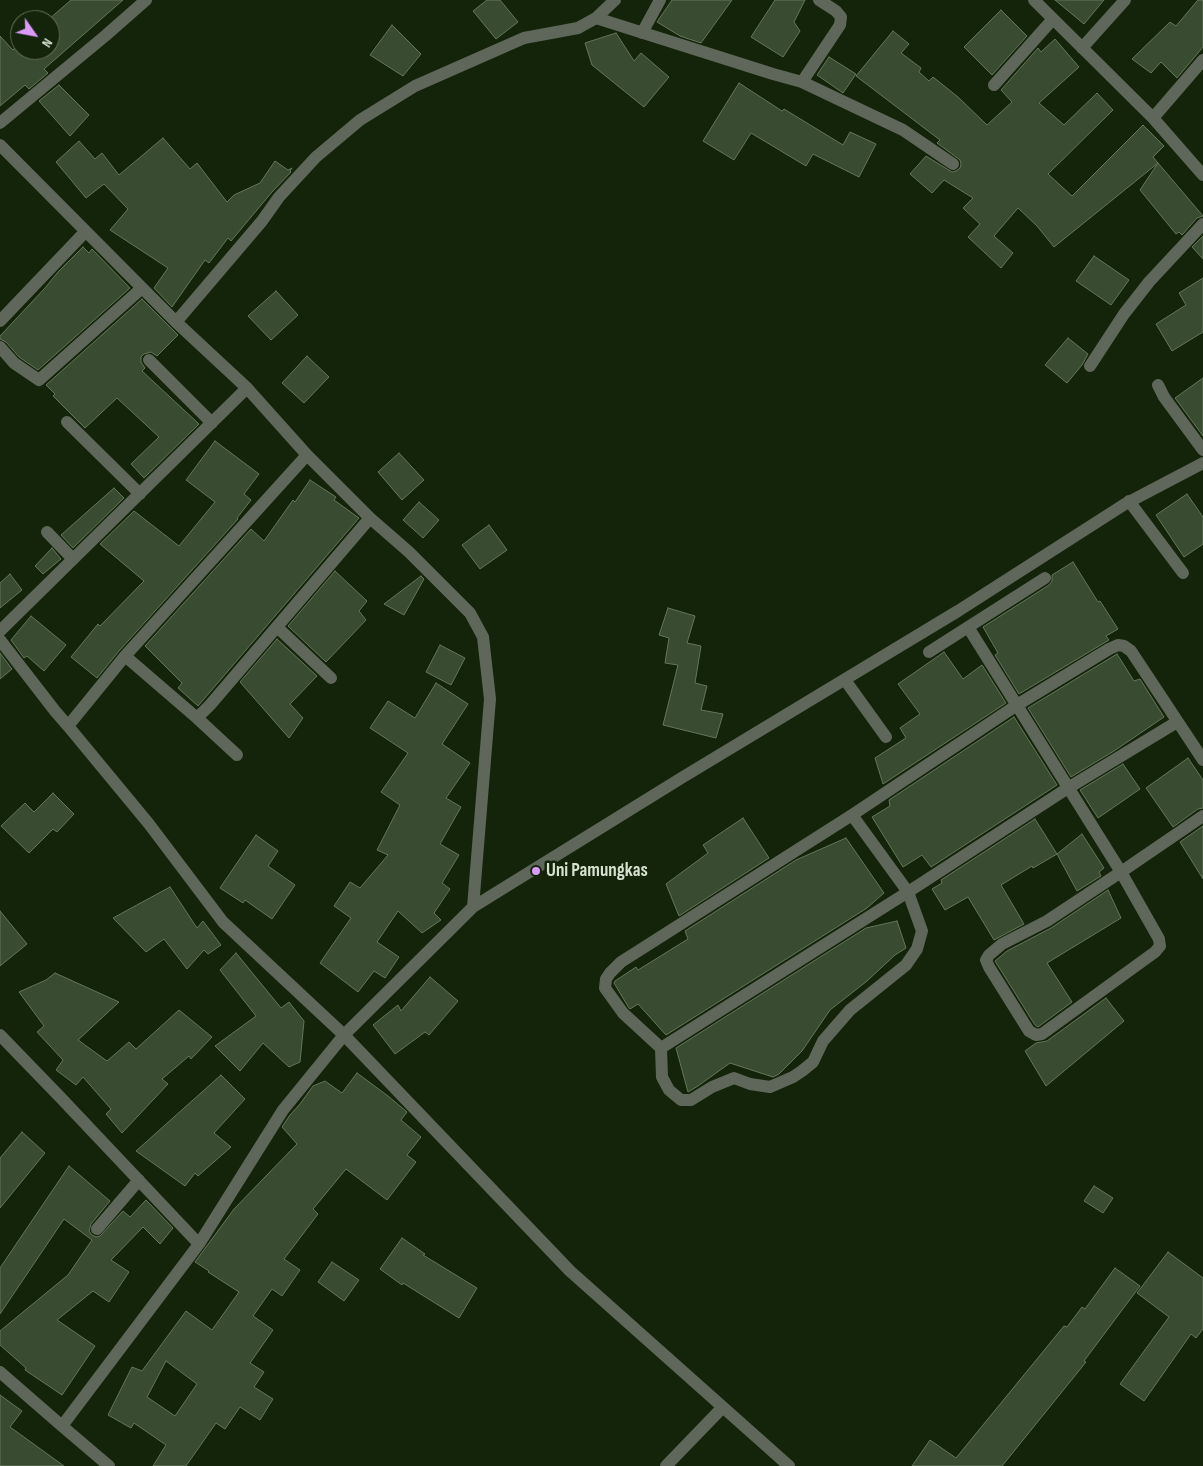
<!DOCTYPE html>
<style>
body{margin:0}
#map{position:relative;width:1203px;height:1466px;overflow:hidden;background:#14240a;font-family:"Sofia Sans Condensed",sans-serif}
canvas{display:block}
.north{position:absolute;left:10px;top:10px;width:50px;height:50px;box-sizing:border-box;background:#14240a;border:1px solid #62705a;border-radius:50%;rotate:123deg;font-size:14px;font-weight:700;line-height:20px;text-align:center;color:#d7e2d1}
.north::after{content:'';display:block;margin:auto;width:18px;height:22px;background:#da9af7;clip-path:polygon(50% 0,100% 100%,50% 72%,0 100%)}
</style>
<div id="map">
<canvas width="1203" height="1466"></canvas>
<div class="north">N</div>
</div>
<script>
const ctx = document.querySelector('canvas').getContext('2d');
ctx.lineJoin = 'round';
function fillPath(path, color) { ctx.fillStyle = color; ctx.fill(path, 'evenodd'); }
const poly = rows => new Path2D(rows.map(r => 'M' + r).join(''));
function trace(path, color, width, dash) { ctx.strokeStyle = color; ctx.lineWidth = width; ctx.lineCap = dash ? 'butt' : 'round'; ctx.setLineDash(dash || []); ctx.stroke(path); }
function write(font, color, halo, rows, align = 'center') {
  ctx.font = font + ' "Sofia Sans Condensed",sans-serif'; ctx.lineWidth = 5; ctx.setLineDash([]); ctx.textBaseline = 'middle'; ctx.strokeStyle = halo; ctx.fillStyle = color; for (const [text, x, y, turn = 0] of rows) {
    ctx.save(); ctx.translate(x, y); ctx.rotate((+turn || 0) * Math.PI / 180); ctx.textAlign = isNaN(turn) ? turn : align; if (halo) ctx.strokeText(text, 0, 0); ctx.fillText(text, 0, 0); ctx.restore();
  }
}
const building = poly([
 [71,0,123,0,44,69,48,73,29,89,25,85,0,106,0,36,13,50,20,43,20,50,50,50,50,20,48,20,71,0],
 [487,0,500,0,518,22,496,39,473,11,487,0],
 [672,0,732,0,701,43,680,36,657,22,672,0],
 [775,0,805,0,794,22,800,31,783,57,751,37,775,0],
 [1055,0,1104,0,1084,24,1055,0],
 [1198,0,1203,0,1203,47,1177,78,1161,62,1151,73,1132,59,1170,22,1176,26,1198,0],
 [1001,10,1027,36,992,75,964,47,1001,10],
 [392,25,421,54,403,76,370,55,392,25],
 [893,31,909,44,901,53,921,68,919,72,929,81,933,77,958,97,987,125,1012,102,1001,90,1038,48,1041,52,1055,39,1079,67,1039,103,1064,125,1097,93,1113,110,1048,174,1072,196,1143,125,1164,146,1153,157,1158,163,1054,247,1037,226,1018,208,994,236,1013,253,1001,268,968,237,980,224,963,208,973,198,944,180,932,193,910,174,926,156,952,172,956,171,960,168,961,164,960,160,937,143,940,140,856,76,893,31],
 [616,33,634,61,641,53,669,77,644,107,592,65,585,43,616,33],
 [829,57,856,74,843,93,817,75,829,57],
 [739,83,782,111,784,109,843,145,850,132,876,144,859,177,813,154,806,166,751,133,734,160,703,141,739,83],
 [59,85,89,115,70,136,39,101,59,85],
 [163,138,190,169,197,163,227,202,234,195,260,183,275,161,288,170,292,168,290,171,291,172,272,192,231,241,228,238,209,263,205,260,172,307,154,288,168,268,110,230,128,209,104,184,86,198,56,162,79,141,95,159,102,153,119,175,163,138],
 [1158,163,1203,216,1197,218,1182,235,1179,232,1176,234,1140,190,1158,163],
 [1203,236,1203,259,1192,247,1203,236],
 [83,247,89,253,92,249,130,288,38,370,19,357,6,342,0,339,0,336,45,288,58,272,83,247],
 [1094,256,1129,280,1111,305,1076,281,1094,256],
 [1203,278,1203,332,1172,351,1156,324,1186,305,1179,293,1203,278],
 [276,291,298,315,271,340,248,316,276,291],
 [142,299,178,335,157,356,151,352,144,354,141,357,141,362,145,368,142,371,199,424,144,478,131,464,159,437,117,398,85,428,53,396,55,394,46,385,142,299],
 [1068,338,1088,354,1082,365,1067,383,1045,365,1068,338],
 [307,356,329,377,304,403,282,383,307,356],
 [1203,378,1203,436,1175,398,1203,378],
 [215,441,259,474,244,494,251,500,237,518,238,519,119,651,97,678,71,657,98,624,100,626,144,581,100,544,134,511,179,546,215,502,186,480,215,441],
 [399,453,424,480,402,500,378,472,399,453],
 [310,480,336,497,334,500,359,518,198,706,178,688,182,683,145,646,251,529,264,541,293,500,295,502,310,480],
 [114,488,124,498,73,548,61,535,114,488],
 [1187,494,1203,517,1203,544,1184,557,1156,515,1187,494],
 [419,502,439,520,423,538,403,520,419,502],
 [489,525,507,550,480,569,462,545,489,525],
 [52,548,61,559,43,574,35,566,52,548],
 [1073,562,1098,602,1100,601,1118,629,1106,636,1109,640,1019,694,995,655,998,653,983,627,1049,585,1052,581,1052,575,1073,562],
 [335,571,367,601,359,611,366,620,326,662,288,626,335,571],
 [10,574,22,590,0,608,0,583,10,574],
 [421,576,424,579,404,615,384,604,421,576],
 [668,608,695,616,687,643,701,646,695,683,707,686,701,710,723,714,716,738,663,725,678,665,665,663,669,638,659,635,668,608],
 [31,616,66,645,44,671,27,656,24,658,11,640,31,616],
 [277,639,317,676,290,704,303,718,289,738,240,682,277,639],
 [440,645,465,658,451,685,426,672,440,645],
 [944,652,963,679,982,665,1006,703,883,784,875,758,906,738,900,728,920,714,898,684,944,652],
 [0,653,12,669,0,679,0,653],
 [1117,654,1134,681,1140,679,1164,717,1114,751,1071,777,1028,708,1117,654],
 [436,683,468,704,442,744,470,763,446,798,461,807,440,844,459,855,442,883,450,889,434,913,441,920,422,933,398,911,377,942,399,957,385,978,374,971,358,992,320,963,351,918,334,906,350,882,360,888,388,855,377,850,400,805,381,792,408,753,370,728,388,701,415,718,436,683],
 [1014,717,1057,785,931,867,922,855,903,867,872,817,890,806,889,800,1014,717],
 [1188,758,1203,780,1203,808,1198,809,1173,827,1146,788,1188,758],
 [1123,764,1140,789,1098,818,1080,790,1123,764],
 [53,793,74,814,57,832,53,829,29,853,1,826,25,803,34,812,53,793],
 [743,818,769,858,679,916,666,884,708,853,703,845,743,818],
 [1035,819,1057,854,1033,868,1032,866,1001,885,1024,924,994,940,968,897,945,910,932,889,942,883,941,880,1035,819],
 [1203,826,1203,879,1180,842,1203,826],
 [1082,834,1104,868,1099,872,1101,876,1077,891,1057,854,1082,834],
 [256,835,278,851,268,866,295,885,272,919,245,900,243,903,220,888,256,835],
 [846,838,884,893,867,908,666,1035,638,1004,630,1009,629,1008,614,983,615,981,636,967,638,970,688,939,685,931,796,860,846,838],
 [170,887,197,928,203,921,221,945,208,954,204,950,187,969,164,939,146,952,113,918,170,887],
 [1108,890,1121,918,1047,963,1072,1002,1038,1027,1035,1025,995,961,1007,951,1051,928,1108,890],
 [0,911,27,944,0,966,0,911],
 [897,921,906,948,895,955,867,981,830,1010,802,1051,779,1074,773,1077,730,1063,698,1086,688,1092,676,1048,866,928,897,921],
 [236,953,281,1008,289,1002,304,1021,300,1062,289,1067,263,1043,240,1071,215,1046,256,1016,220,970,236,953],
 [55,973,119,1002,78,1040,107,1061,129,1042,136,1049,179,1010,212,1037,191,1059,189,1056,162,1079,168,1084,122,1133,106,1114,111,1109,83,1077,76,1085,56,1070,63,1060,37,1032,44,1026,19,992,46,980,55,973],
 [430,977,458,1001,429,1035,425,1032,395,1054,373,1025,398,1005,401,1011,430,977],
 [1106,998,1124,1021,1046,1086,1025,1051,1036,1043,1047,1041,1106,998],
 [357,1073,388,1096,407,1112,401,1120,421,1137,407,1155,416,1162,387,1200,346,1169,313,1209,318,1214,284,1259,300,1270,282,1296,272,1289,253,1316,273,1330,250,1363,264,1372,254,1387,273,1399,260,1420,240,1407,225,1429,216,1423,186,1466,153,1466,166,1445,134,1423,131,1428,108,1415,132,1367,142,1371,186,1311,212,1330,239,1292,208,1272,209,1271,195,1262,234,1209,297,1144,282,1127,290,1115,300,1104,313,1086,325,1081,342,1093,357,1073],
 [166,1361,197,1384,175,1416,147,1397,166,1361],
 [221,1075,245,1099,214,1133,231,1147,198,1176,195,1173,185,1186,136,1151,221,1075],
 [22,1132,45,1153,0,1208,0,1158,22,1132],
 [69,1166,110,1201,91,1224,89,1231,92,1235,96,1237,100,1236,123,1211,130,1217,146,1200,173,1228,160,1244,143,1227,111,1260,129,1272,109,1302,93,1291,57,1320,95,1346,62,1395,25,1370,26,1368,0,1345,0,1331,68,1275,92,1240,64,1219,0,1314,0,1268,69,1166],
 [1094,1186,1113,1198,1103,1213,1084,1201,1094,1186],
 [402,1238,425,1254,423,1255,477,1288,459,1318,403,1283,402,1285,380,1269,402,1238],
 [1168,1252,1203,1278,1203,1329,1196,1338,1191,1334,1144,1401,1120,1384,1169,1317,1137,1293,1168,1252],
 [332,1262,359,1280,344,1301,318,1282,332,1262],
 [1115,1268,1140,1286,1084,1361,1086,1362,1002,1466,912,1466,930,1440,956,1458,1064,1326,1067,1327,1082,1307,1085,1309,1115,1268],
 [0,1395,22,1411,10,1427,64,1466,0,1466,0,1395]
]);
fillPath(building, '#394b30');
trace(building, '#64775a', 1);
trace(poly([
 [1034,0,1153,118,1203,175],
 [596,18,773,74,802,82,840,25,841,17,836,11,819,0],
 [642,33,660,0],
 [1082,48,1125,0],
 [802,82,903,130,953,164],
 [994,85,1053,19],
 [1153,118,1203,60],
 [0,123,105,36,146,0],
 [0,145,176,322,247,388,307,455,370,518,409,552,470,613,483,637,490,699,473,907],
 [0,321,85,232],
 [176,322,262,221,279,197,316,157,360,120,415,86,524,38,578,28,596,18,615,0],
 [0,347,14,363,39,380,142,288],
 [149,360,212,423],
 [1090,366,1124,314,1149,282,1203,224],
 [1158,385,1164,397,1203,450],
 [67,422,140,494],
 [1129,501,1183,573],
 [47,532,73,559],
 [277,627,331,678],
 [968,627,1121,872,1159,939,1160,946,1155,952,1042,1034,1036,1035,1029,1031,989,967,986,960,989,955,1002,944,1047,921,1121,872,1203,816],
 [0,631,247,388],
 [0,640,55,711,68,726,125,656,307,455],
 [929,652,1045,578],
 [125,656,197,718,210,705,370,518],
 [845,680,886,737],
 [197,718,237,755],
 [68,726,149,824,223,922,344,1035,570,1271,789,1466],
 [852,815,908,892,922,931,917,949,906,965,850,1010,823,1041,813,1062,802,1071,793,1077,770,1087,750,1084,734,1078,712,1087,691,1100,681,1100,669,1090,662,1077,661,1048,623,1013,605,988,606,979,610,973,621,962,852,815,1017,705,1109,649,1118,645,1124,646,1131,651,1203,760],
 [0,1035,60,1097,199,1244],
 [661,1048,908,892,1068,788,1177,722],
 [97,1229,139,1180],
 [0,1372,62,1426,199,1244,283,1110,344,1035,473,907,683,777,958,611,1125,504,1203,463],
 [62,1426,109,1466],
 [666,1466,723,1407]
]), '#5f675a', 12);
for (const [x, y, r, color] of [
 [536,871,5,"#da9af7"]
]) { const dot = new Path2D(); dot.arc(x, y, r, 0, 2 * Math.PI); ctx.fillStyle = color; ctx.fill(dot); trace(dot, '#14240a', 2); }
write('bold 19px', '#d7e2d1', '#14240a', [
 ["Uni Pamungkas",546,871]
], 'left');
</script>
